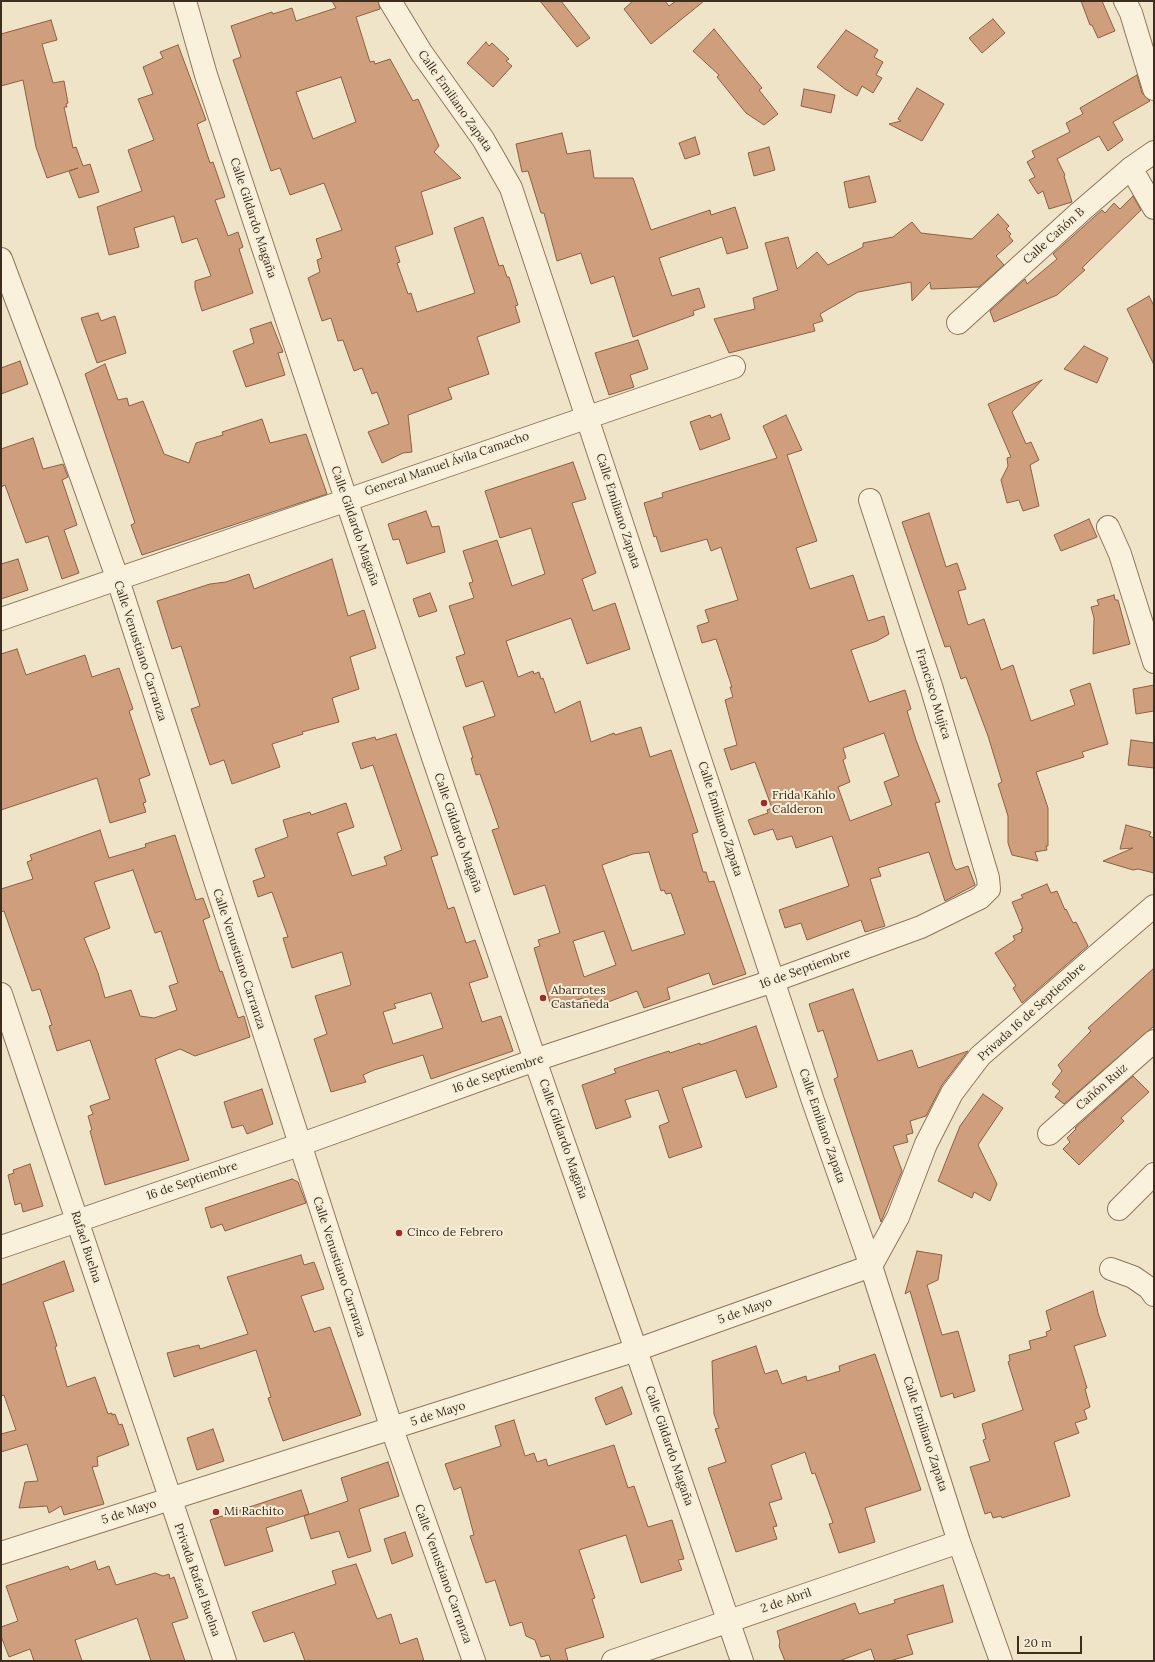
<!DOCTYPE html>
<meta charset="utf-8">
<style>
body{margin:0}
#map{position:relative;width:1155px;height:1662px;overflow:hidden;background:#f0e4c8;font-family:Lora,serif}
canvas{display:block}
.frame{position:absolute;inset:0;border:2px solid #3d2e20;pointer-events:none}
.scale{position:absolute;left:1017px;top:1636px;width:65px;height:18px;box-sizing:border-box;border:2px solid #3d2e20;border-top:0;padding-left:5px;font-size:12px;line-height:14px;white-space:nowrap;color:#3d2e20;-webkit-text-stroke:3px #f7eed8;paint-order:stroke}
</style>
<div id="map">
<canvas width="1155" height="1662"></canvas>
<div class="frame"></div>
<div class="scale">20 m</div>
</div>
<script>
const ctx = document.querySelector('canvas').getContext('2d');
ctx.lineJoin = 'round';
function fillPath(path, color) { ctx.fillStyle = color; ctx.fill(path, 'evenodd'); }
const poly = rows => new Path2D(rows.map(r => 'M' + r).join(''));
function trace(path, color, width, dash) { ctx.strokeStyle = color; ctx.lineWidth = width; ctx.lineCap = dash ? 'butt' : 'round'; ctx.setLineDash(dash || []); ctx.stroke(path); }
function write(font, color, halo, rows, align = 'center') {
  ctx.font = font + ' Lora,serif'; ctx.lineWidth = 4; ctx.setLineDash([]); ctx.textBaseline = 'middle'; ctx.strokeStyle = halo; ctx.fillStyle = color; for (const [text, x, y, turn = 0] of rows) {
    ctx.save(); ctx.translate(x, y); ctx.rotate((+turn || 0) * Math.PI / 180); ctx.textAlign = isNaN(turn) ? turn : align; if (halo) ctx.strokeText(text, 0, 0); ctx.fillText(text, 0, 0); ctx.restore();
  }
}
const building = poly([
 [332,1,378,1,380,9,356,17,370,62,374,61,375,64,390,59,413,101,418,99,439,146,434,152,461,178,421,192,433,234,395,247,400,262,397,263,408,294,411,293,417,312,475,293,454,228,483,217,499,266,503,265,507,277,509,277,518,305,515,306,520,322,477,337,489,374,448,388,452,399,408,415,412,452,403,453,382,463,368,432,389,424,377,392,372,394,362,368,354,371,343,340,338,341,331,318,322,321,308,278,320,272,317,260,322,258,316,239,342,230,324,183,290,195,280,168,271,171,233,60,241,57,231,26,272,12,273,14,292,8,296,21,336,8,332,1],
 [341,77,356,122,313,139,296,92,341,77],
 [540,1,561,1,590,38,577,47,540,1],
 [633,1,665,1,669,6,676,1,704,1,651,44,624,9,633,1],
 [1081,1,1102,1,1115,31,1098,38,1092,25,1090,25,1081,1],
 [993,19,1005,33,982,53,969,38,993,19],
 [51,20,57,40,42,44,53,83,64,81,68,103,66,104,67,107,64,107,73,148,76,147,83,166,90,164,99,192,79,198,69,171,78,168,47,178,36,147,23,80,1,86,1,34,51,20],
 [714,29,762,88,759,90,778,114,764,125,746,113,717,77,719,75,693,51,714,29],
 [846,30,878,50,874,57,883,62,876,75,882,78,873,93,862,86,857,96,845,89,817,67,846,30],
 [486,42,489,46,492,43,509,59,506,61,512,66,493,87,467,63,486,42],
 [178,45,206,120,197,124,210,163,213,162,225,197,215,200,228,236,238,232,243,247,239,249,253,293,202,311,195,288,195,281,211,276,197,238,182,243,174,216,134,228,139,247,109,255,97,207,142,191,128,150,154,140,138,99,153,94,143,67,163,58,160,52,178,45],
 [1137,75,1142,93,1150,101,1113,122,1123,140,1108,151,1099,136,1057,159,1065,175,1064,176,1072,202,1049,209,1043,191,1038,194,1029,180,1035,177,1027,162,1035,157,1032,151,1070,132,1066,123,1083,114,1080,108,1137,75],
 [917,88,944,104,922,141,889,124,901,121,898,119,917,88],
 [804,89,835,95,831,113,801,106,804,89],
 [562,133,567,154,590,150,594,178,633,178,651,230,710,210,711,215,735,207,748,248,727,254,722,237,659,258,672,296,699,288,705,307,693,311,694,315,633,337,614,276,591,284,581,253,557,261,544,213,541,213,528,171,522,172,516,144,562,133],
 [695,137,700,154,685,159,679,143,695,137],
 [769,147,775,170,754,176,748,153,769,147],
 [869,176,876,202,849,208,844,182,869,176],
 [1133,196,1141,210,1082,268,1085,270,1057,295,994,322,990,311,1025,279,1027,284,1057,259,1053,254,1102,210,1105,213,1114,203,1120,209,1133,196],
 [998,214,1009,226,1006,229,1011,234,1009,236,1013,241,996,256,1004,265,979,287,931,289,930,282,912,301,911,282,858,292,820,314,823,321,813,324,815,331,729,353,714,319,755,309,753,298,778,290,765,243,788,237,797,269,817,252,828,265,863,247,863,243,893,237,912,222,921,233,972,239,998,214],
 [1149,296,1154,306,1154,365,1127,309,1149,296],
 [98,313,101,321,115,316,126,353,97,363,81,318,98,313],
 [271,322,283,352,278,353,285,375,246,387,233,351,254,343,250,329,271,322],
 [638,340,648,369,630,375,634,387,609,395,595,353,638,340],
 [1084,346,1108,358,1097,383,1064,369,1084,346],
 [20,361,28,384,1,394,1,368,20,361],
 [105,364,118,400,127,398,129,406,143,401,164,454,189,463,196,443,223,435,222,432,262,419,270,443,306,434,327,494,142,555,131,525,135,523,85,374,105,364],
 [1042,380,1012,412,1026,444,1031,442,1039,460,1030,465,1039,506,1023,511,1019,500,1007,503,1001,480,1008,466,1007,458,1011,457,988,404,1042,380],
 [721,414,730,439,700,450,690,422,710,415,711,418,721,414],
 [786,415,802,450,787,455,817,541,796,548,810,589,853,575,868,621,884,616,889,634,877,641,851,650,869,702,905,690,911,709,907,711,916,740,940,802,935,803,953,865,956,870,968,866,975,885,945,901,929,852,878,868,881,876,870,879,885,926,865,932,861,920,807,940,801,923,785,928,779,910,849,886,832,836,796,848,792,836,777,840,773,829,754,835,748,820,768,813,767,810,772,808,755,762,731,770,724,749,737,745,725,700,733,697,730,687,732,687,716,639,702,643,697,626,709,622,705,610,738,600,721,547,711,551,707,539,661,552,656,536,654,537,644,503,663,497,662,493,777,458,763,426,786,415],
 [884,733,899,776,884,782,892,805,850,821,838,787,850,782,843,760,846,758,843,748,884,733],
 [33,438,43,469,63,464,68,477,62,480,77,525,64,530,79,573,62,579,48,536,26,543,5,485,1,487,1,449,33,438],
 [573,462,586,499,572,503,596,573,582,579,593,611,615,603,630,649,587,664,571,618,506,641,518,677,533,671,534,674,539,672,541,679,543,678,555,713,580,701,591,742,614,733,615,735,641,727,650,757,671,750,698,832,692,834,703,872,706,872,709,882,714,881,746,974,713,985,709,973,667,988,670,999,644,1008,637,991,603,1004,602,1001,586,1006,583,998,552,1009,534,948,540,946,538,940,560,933,545,885,514,895,492,830,499,828,480,774,476,775,471,758,473,758,463,727,495,716,483,681,466,687,456,657,465,654,449,606,474,598,469,583,473,582,463,551,497,540,512,586,545,574,531,528,500,538,485,491,573,462],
 [649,852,661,891,664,890,666,894,671,893,685,934,632,951,602,865,633,854,649,852],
 [604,931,616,965,584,977,573,941,604,931],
 [426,511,432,527,439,526,445,552,407,564,399,539,393,540,388,524,426,511],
 [929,513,946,567,957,563,966,589,958,591,968,625,984,619,1001,670,1013,665,1031,721,1075,705,1070,690,1090,683,1108,744,1082,752,1084,757,1036,772,1048,808,1048,846,1046,846,1047,850,1035,852,1038,861,1012,855,1008,843,1008,816,998,784,1002,782,988,736,966,677,961,679,950,646,945,647,902,522,929,513],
 [1089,519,1097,537,1061,551,1054,535,1089,519],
 [18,559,28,590,1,599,1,564,18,559],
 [332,559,348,616,364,610,376,648,350,657,359,689,332,698,339,722,302,732,303,734,272,744,280,767,232,784,224,760,210,765,191,709,200,706,181,646,172,649,157,601,210,584,226,582,249,574,254,589,332,559],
 [430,593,437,611,419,617,413,599,430,593],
 [1114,595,1115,600,1118,600,1130,644,1093,654,1094,618,1091,607,1099,605,1097,600,1114,595],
 [17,649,26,675,85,655,92,677,119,668,133,709,129,711,150,775,139,779,146,802,143,803,146,812,110,823,97,778,1,810,1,654,17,649],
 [1154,685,1154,711,1136,714,1133,689,1154,685],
 [396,734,438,855,431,857,448,909,454,907,466,943,475,940,488,977,469,983,482,1022,501,1016,513,1051,431,1079,423,1055,374,1070,363,1075,366,1082,331,1092,314,1039,327,1034,315,996,351,985,342,952,292,968,283,938,288,937,272,892,258,897,253,881,265,877,255,849,288,837,283,820,310,812,311,815,346,803,354,827,337,833,352,876,387,865,384,857,402,850,373,765,361,769,352,743,375,737,376,740,396,734],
 [431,993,443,1028,393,1044,383,1012,396,1008,394,1004,431,993],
 [1131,740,1154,743,1154,768,1128,765,1131,740],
 [1126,825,1151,832,1149,836,1154,838,1154,873,1138,869,1133,870,1103,861,1133,848,1120,849,1126,825],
 [100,830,109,858,146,847,145,844,175,835,196,900,203,898,210,917,203,920,220,972,222,971,238,1018,244,1016,250,1037,195,1056,180,1049,155,1059,189,1160,105,1185,90,1131,92,1130,88,1116,93,1114,90,1106,110,1099,90,1040,57,1051,49,1026,52,1025,40,989,32,991,4,911,1,912,1,889,33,879,27,862,32,860,30,855,100,830],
 [133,870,155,933,161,931,178,983,169,986,177,1010,154,1018,140,1016,131,990,105,998,98,973,84,938,110,928,94,882,133,870],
 [1047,884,1051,893,1057,891,1065,910,1066,909,1073,923,1076,922,1088,946,1022,1003,1013,988,1016,986,995,953,1015,940,1013,936,1022,932,1021,929,1023,929,1012,902,1023,898,1021,895,1047,884],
 [1154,968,1154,1026,1064,1104,1055,1097,1060,1091,1052,1084,1062,1071,1058,1065,1091,1031,1088,1028,1154,968],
 [853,989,878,1061,912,1050,918,1068,968,1051,942,1085,926,1116,910,1121,913,1133,906,1135,908,1142,893,1146,902,1171,881,1222,834,1079,838,1077,836,1070,823,1030,818,1032,809,1004,853,989],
 [756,1026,777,1087,746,1098,736,1070,682,1088,702,1147,669,1158,659,1126,669,1122,658,1090,625,1100,631,1117,596,1129,582,1085,616,1073,614,1069,650,1057,669,1051,670,1053,700,1043,700,1045,756,1026],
 [1133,1076,1149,1092,1121,1118,1124,1121,1079,1165,1063,1149,1070,1142,1067,1138,1076,1129,1075,1128,1133,1076],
 [262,1089,273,1124,247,1134,243,1125,232,1128,224,1102,262,1089],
 [983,1094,1003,1108,978,1145,997,1184,990,1201,974,1192,972,1198,938,1181,960,1126,983,1094],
 [30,1164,43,1206,23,1212,21,1203,15,1205,8,1175,14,1173,13,1170,30,1164],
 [292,1179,298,1182,306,1203,225,1231,222,1224,211,1228,205,1208,292,1179],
 [917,1251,942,1255,938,1280,927,1285,942,1335,958,1331,975,1391,954,1398,953,1393,941,1397,910,1291,905,1294,917,1251],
 [301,1255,304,1265,314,1262,324,1289,301,1296,314,1332,330,1327,361,1415,283,1441,268,1398,271,1397,256,1350,174,1377,167,1353,199,1345,200,1349,248,1334,227,1277,301,1255],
 [64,1261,74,1291,43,1302,57,1346,55,1347,67,1387,95,1377,108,1414,112,1413,112,1415,115,1414,119,1425,122,1424,129,1445,97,1457,98,1466,92,1467,104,1504,64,1515,61,1506,49,1513,47,1506,19,1508,25,1482,38,1481,27,1444,1,1452,1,1434,16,1430,4,1395,1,1396,1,1285,64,1261],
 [1093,1291,1098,1313,1106,1336,1074,1346,1087,1388,1085,1389,1090,1407,1084,1410,1087,1419,1075,1423,1079,1433,1054,1442,1070,1496,1002,1518,1001,1516,993,1518,991,1512,985,1514,970,1467,990,1461,983,1440,986,1439,982,1424,1023,1410,1008,1362,1010,1361,1009,1355,1031,1349,1029,1341,1047,1336,1046,1332,1051,1330,1046,1311,1093,1291],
 [756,1346,765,1374,777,1370,782,1384,806,1376,807,1381,840,1371,839,1366,875,1354,921,1490,865,1508,875,1542,839,1553,829,1524,833,1523,815,1473,812,1474,805,1452,771,1465,782,1499,769,1503,777,1526,773,1527,777,1539,736,1552,708,1468,726,1462,715,1429,719,1428,714,1414,712,1361,756,1346],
 [622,1387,632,1414,606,1425,595,1398,622,1387],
 [514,1420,525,1456,534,1453,537,1462,546,1459,548,1466,614,1445,628,1488,634,1486,648,1527,672,1520,684,1559,678,1560,682,1570,641,1583,626,1535,579,1550,595,1598,592,1599,604,1637,565,1649,568,1661,551,1661,549,1655,541,1657,535,1640,526,1636,522,1622,510,1626,495,1580,486,1583,470,1536,474,1535,461,1487,454,1490,445,1464,501,1446,495,1426,514,1420],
 [213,1429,224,1461,197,1470,187,1438,213,1429],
 [388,1462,399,1496,359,1509,371,1551,348,1558,339,1531,311,1539,304,1516,348,1501,341,1478,388,1462],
 [301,1490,309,1514,266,1528,273,1551,225,1566,210,1520,301,1490],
 [405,1532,413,1556,392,1564,384,1539,405,1532],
 [95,1561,98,1570,109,1566,116,1585,155,1573,163,1576,169,1574,170,1579,174,1577,188,1618,172,1623,185,1661,151,1661,137,1618,75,1640,82,1661,34,1661,30,1649,9,1657,1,1636,1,1627,18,1621,6,1586,68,1566,70,1570,95,1561],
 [356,1564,377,1619,391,1614,400,1644,417,1638,424,1661,305,1661,294,1632,264,1642,252,1612,336,1584,332,1571,356,1564],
 [943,1585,953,1622,907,1635,913,1654,890,1661,875,1661,871,1649,839,1661,785,1661,779,1646,780,1642,777,1631,855,1603,859,1614,895,1603,894,1600,943,1585]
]);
fillPath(building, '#cf9f7d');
trace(building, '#8d5f41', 1);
const minor = poly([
 [185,1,206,75,346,499,535,1060,636,1350,742,1661],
 [390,1,421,52,483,139,511,188,813,1101,871,1266,959,1542,1001,1661],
 [1125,1,1131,13,1154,89],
 [1,259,51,392,118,580,392,1429,474,1661],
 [958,323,1080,212,1131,168],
 [1108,527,1120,554,1154,662],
 [1,619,734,367],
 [1,994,225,1661],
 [1049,1134,1154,1041],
 [1119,1209,1154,1174],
 [1,1247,299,1145,535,1060,773,981,921,927,980,898,989,889,988,878,931,686,870,500],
 [1111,1269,1133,1277,1149,1288,1154,1295],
 [613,1661,959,1542]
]);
const tertiary = poly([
 [1154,152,1131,168,1154,208],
 [1,1553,636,1350,871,1266,898,1217,926,1144,952,1093,980,1056,1154,906]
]);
trace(minor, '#8d765c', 24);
trace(tertiary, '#8d765c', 24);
trace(minor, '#faf1dc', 22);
trace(tertiary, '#faf1dc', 22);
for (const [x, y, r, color] of [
 [764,803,4,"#9e2a2b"],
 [543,998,4,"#9e2a2b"],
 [399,1233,4,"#9e2a2b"],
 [216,1512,4,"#9e2a2b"]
]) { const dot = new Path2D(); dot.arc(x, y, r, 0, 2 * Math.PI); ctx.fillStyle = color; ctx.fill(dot); trace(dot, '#f7eed8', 1.5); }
write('12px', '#3d2e20', '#f7eed8', [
 ["Calle Emiliano Zapata",455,101,55],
 ["Calle Gildardo Magaña",253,218,72],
 ["Calle Cañón B",1054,236,-42],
 ["General Manuel Ávila Camacho",447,464,-19],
 ["Calle Emiliano Zapata",618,511,72],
 ["Calle Gildardo Magaña",355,526,71],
 ["Calle Venustiano Carranza",140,651,72],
 ["Francisco Mujica",933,694,73],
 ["Calle Emiliano Zapata",720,819,72],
 ["Calle Gildardo Magaña",458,833,71],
 ["Calle Venustiano Carranza",239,959,72],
 ["16 de Septiembre",805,969,-20],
 ["Privada 16 de Septiembre",1032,1012,-42],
 ["16 de Septiembre",498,1074,-19],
 ["Cañón Ruiz",1102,1087,-41],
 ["Calle Emiliano Zapata",822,1126,71],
 ["Calle Gildardo Magaña",563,1139,71],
 ["16 de Septiembre",192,1181,-19],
 ["Rafael Buelna",86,1247,72],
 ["Calle Venustiano Carranza",339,1267,72],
 ["5 de Mayo",745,1311,-20],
 ["5 de Mayo",438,1414,-18],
 ["Calle Emiliano Zapata",925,1434,72],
 ["Calle Gildardo Magaña",669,1446,71],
 ["5 de Mayo",129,1512,-18],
 ["Calle Venustiano Carranza",443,1574,70],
 ["Privada Rafael Buelna",197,1580,71],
 ["2 de Abril",786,1601,-19]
]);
write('12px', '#3d2e20', '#f7eed8', [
 ["Frida Kahlo",772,796],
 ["Calderon",772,810],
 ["Abarrotes",551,991],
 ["Castañeda",551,1005],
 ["Cinco de Febrero",407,1233],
 ["Mi Rachito",224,1512]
], 'left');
</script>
